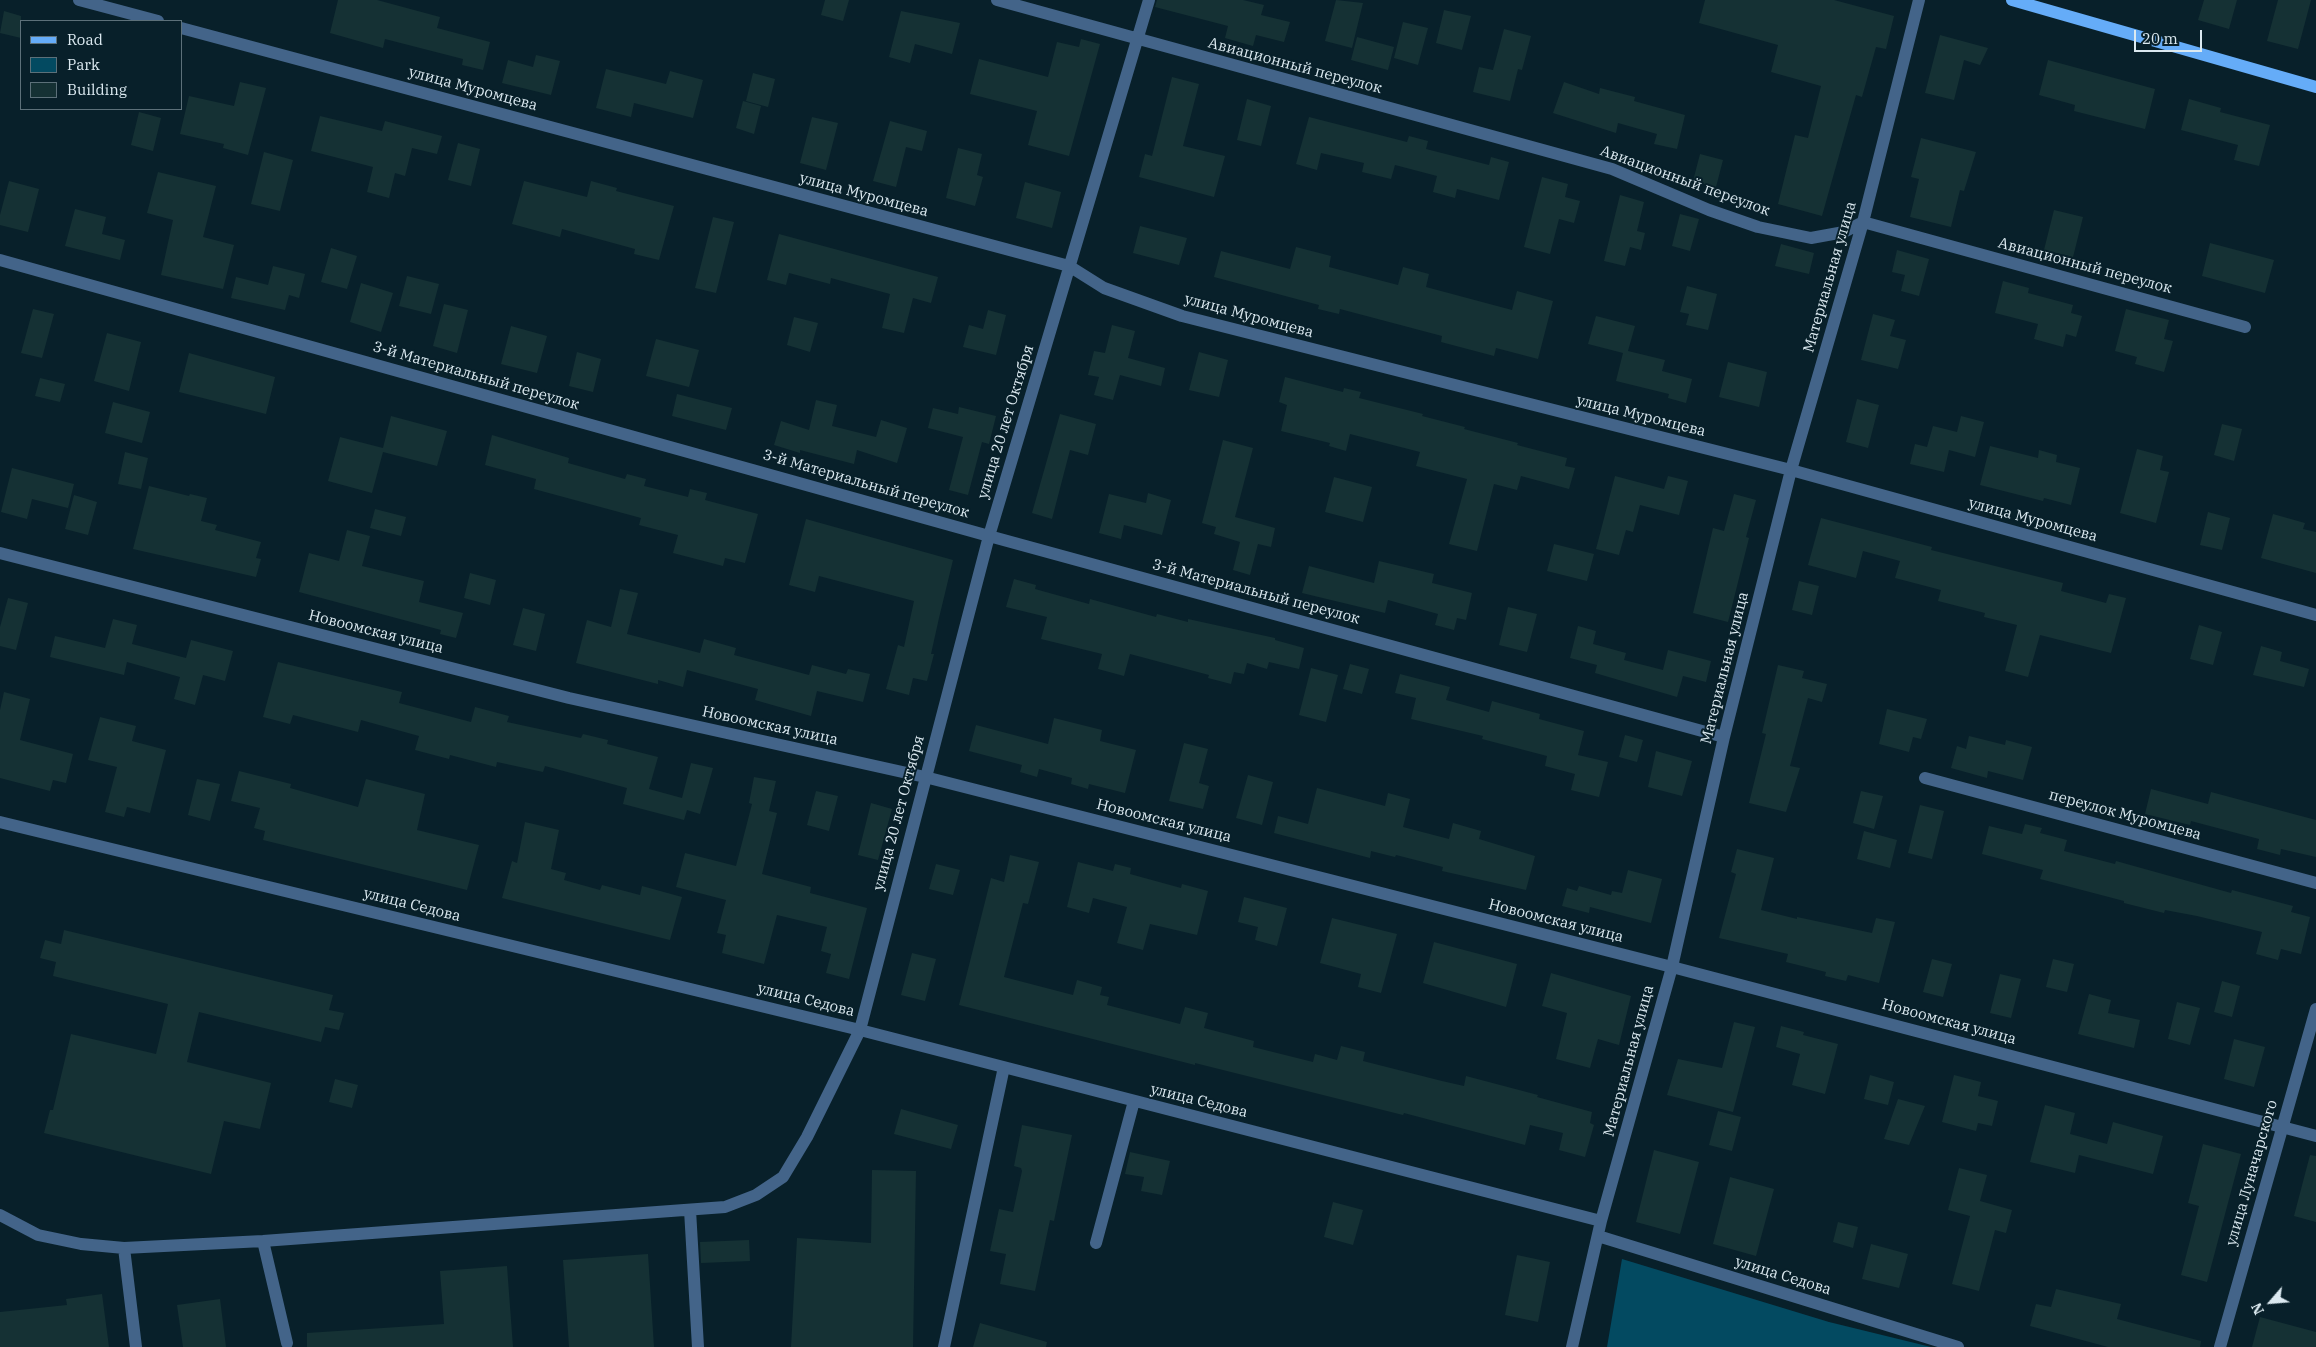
<!DOCTYPE html>
<meta charset="utf-8">
<style>
body{margin:0}
#map{position:relative;width:2316px;height:1347px;overflow:hidden;background:#08202a;font-family:"IBM Plex Serif",serif}
canvas{display:block}
.legend{position:absolute;left:20px;top:20px;width:162px;height:90px;box-sizing:border-box;background:#08202a;border:1px solid #5c7079;margin:0;padding:6px 9px;list-style:none;font-size:15px;color:#dbe9f0}
.legend li{display:flex;align-items:center;gap:10px;height:25px}
.legend b{width:25px;border:1px solid #5c7079}
.north{position:absolute;left:2246px;top:1277px;width:50px;height:50px;-webkit-text-stroke:4px #08202a;paint-order:stroke;rotate:243deg;font-size:14px;font-weight:700;line-height:20px;text-align:center;color:#dbe9f0}
.north::after{content:'';display:block;margin:auto;width:18px;height:22px;background:#dbe9f0;clip-path:polygon(50% 0,100% 100%,50% 72%,0 100%)}
.scale{position:absolute;left:2134px;top:30px;width:68px;height:22px;box-sizing:border-box;border:2px solid #dbe9f0;border-top:0;padding-left:6px;font-size:15px;line-height:18px;white-space:nowrap;color:#dbe9f0;-webkit-text-stroke:4px #08202a;paint-order:stroke}
</style>
<div id="map">
<canvas width="2316" height="1347"></canvas>
<ul class="legend">
<li><b style="height:6px;background:#65acf8"></b>Road</li>
<li><b style="height:14px;background:#034a61"></b>Park</li>
<li><b style="height:14px;background:#153134"></b>Building</li>
</ul>
<div class="north">N</div>
<div class="scale">20 m</div>
</div>
<script>
const ctx = document.querySelector('canvas').getContext('2d');
ctx.lineJoin = 'round';
function fillPath(path, color) { ctx.fillStyle = color; ctx.fill(path, 'evenodd'); }
const poly = rows => new Path2D(rows.map(r => 'M' + r).join(''));
function trace(path, color, width, dash) { ctx.strokeStyle = color; ctx.lineWidth = width; ctx.lineCap = dash ? 'butt' : 'round'; ctx.setLineDash(dash || []); ctx.stroke(path); }
function write(font, color, halo, rows, align = 'center') {
  ctx.font = font + ' "IBM Plex Serif",serif'; ctx.lineWidth = 4; ctx.setLineDash([]); ctx.textBaseline = 'middle'; ctx.strokeStyle = halo; ctx.fillStyle = color; for (const [text, x, y, turn = 0] of rows) {
    ctx.save(); ctx.translate(x, y); ctx.rotate((+turn || 0) * Math.PI / 180); ctx.textAlign = isNaN(turn) ? turn : align; if (halo) ctx.strokeText(text, 0, 0); ctx.fillText(text, 0, 0); ctx.restore();
  }
}
fillPath(poly([
 [1622,1259,1829,1322,1931,1347,1607,1347]
]), '#034a61');
fillPath(poly([
 [338,0,377,0,440,17,437,28,490,42,483,70,462,65,463,59,385,39,383,48,330,33],
 [825,0,849,0,843,21,821,15],
 [1157,0,1243,0,1264,5,1261,15,1290,22,1284,42,1256,35,1253,46,1225,38,1228,26,1155,7],
 [1336,0,1363,3,1352,48,1325,41],
 [1705,0,1834,0,1894,16,1886,49,1876,47,1862,97,1856,95,1822,216,1778,204,1795,135,1808,138,1821,86,1771,72,1778,45,1699,23],
 [2204,0,2237,0,2229,29,2198,20],
 [2278,0,2311,0,2298,49,2267,41],
 [1444,10,1471,16,1462,50,1436,43],
 [4,11,21,16,21,38,0,33],
 [901,11,960,23,952,54,915,44,910,63,889,57],
 [1403,22,1428,28,1418,65,1394,58],
 [1504,29,1531,36,1522,70,1518,69,1510,101,1473,92,1479,67,1493,70],
 [1940,35,1988,48,1980,65,1964,60,1954,100,1925,93],
 [1357,37,1394,47,1388,70,1351,60],
 [1081,39,1100,44,1069,156,1028,145,1037,111,970,94,979,59,1048,77,1057,42,1079,47],
 [536,55,560,61,551,95,502,83,508,60,533,67],
 [2048,60,2155,89,2145,129,2074,111,2075,105,2039,95],
 [606,69,666,84,670,71,703,80,693,118,634,103,631,117,596,108],
 [753,73,775,79,768,107,746,101],
 [1172,77,1199,84,1183,146,1225,156,1214,197,1139,177,1145,154,1152,156],
 [240,82,266,88,248,155,223,148,224,144,180,134,189,96,234,106],
 [1564,82,1599,94,1600,88,1635,97,1634,101,1685,115,1677,149,1654,144,1657,134,1618,123,1616,133,1553,113],
 [1247,99,1271,106,1261,146,1237,140],
 [2189,99,2221,108,2220,112,2270,125,2259,166,2234,160,2238,145,2181,130],
 [743,101,761,106,754,134,736,128],
 [139,112,161,118,153,151,131,145],
 [320,116,382,131,385,121,442,136,437,154,412,148,405,176,395,173,389,198,367,192,373,167,311,151],
 [812,117,838,123,826,170,800,163],
 [1309,117,1407,142,1409,136,1428,141,1426,149,1489,165,1491,157,1509,162,1499,200,1457,189,1455,198,1433,192,1437,176,1395,165,1391,179,1362,172,1364,163,1321,153,1317,170,1296,164],
 [890,121,927,131,922,151,906,147,896,187,873,181],
 [1921,138,1976,152,1964,191,1960,190,1951,227,1910,217,1919,179,1911,177],
 [458,143,480,149,471,186,448,180],
 [958,148,982,154,977,175,983,177,975,206,946,198],
 [264,152,293,160,280,211,251,204],
 [1700,154,1723,160,1716,187,1693,181],
 [158,172,216,186,203,237,234,245,223,289,161,275,173,220,147,213],
 [1542,177,1568,184,1565,197,1580,201,1574,223,1559,219,1550,254,1524,247],
 [9,181,39,189,28,232,0,225,0,215],
 [524,181,587,197,591,181,617,188,616,191,674,206,659,260,634,254,635,249,562,229,560,237,512,224],
 [1025,182,1061,192,1052,228,1016,218],
 [1620,195,1644,202,1637,231,1645,233,1641,250,1630,247,1625,266,1604,261],
 [75,209,106,217,102,234,125,240,120,260,65,246],
 [2054,210,2083,217,2073,257,2044,250],
 [1680,214,1699,219,1690,251,1672,246],
 [713,217,734,222,716,293,695,288],
 [1140,226,1187,238,1179,265,1133,253],
 [779,234,938,277,931,303,913,298,904,333,882,328,890,294,831,278,830,284,789,273,786,285,767,280],
 [2210,243,2274,260,2265,293,2202,276],
 [1781,244,1814,253,1809,274,1775,266],
 [1296,247,1331,256,1329,267,1398,285,1403,267,1429,274,1426,287,1512,310,1517,291,1553,301,1538,359,1496,348,1494,356,1441,342,1442,336,1340,309,1339,314,1318,309,1319,305,1214,277,1221,251,1290,269],
 [331,248,357,256,347,289,321,282],
 [1897,250,1929,259,1919,296,1901,291,1905,275,1892,272],
 [273,266,305,274,299,298,289,295,285,310,231,298,236,277,268,285],
 [407,276,439,284,431,314,399,306],
 [2003,281,2029,288,2028,293,2073,305,2071,313,2082,316,2076,337,2066,334,2063,347,2034,339,2038,324,1995,313],
 [361,283,393,293,381,332,350,322],
 [1687,286,1717,294,1708,330,1686,325,1689,314,1680,312],
 [444,304,468,310,457,353,433,346],
 [33,309,54,314,42,358,21,353],
 [2126,309,2169,320,2164,339,2173,341,2164,372,2135,364,2137,357,2115,351],
 [988,310,1006,315,996,355,963,347,969,325,983,329],
 [1873,314,1895,320,1890,336,1906,340,1898,369,1861,360],
 [1596,316,1635,326,1628,351,1665,360,1662,371,1692,379,1686,403,1668,398,1669,394,1616,381,1623,353,1588,344],
 [794,317,818,323,810,352,787,345],
 [1112,325,1135,331,1128,358,1165,368,1161,386,1120,375,1113,400,1094,395,1099,377,1088,375,1094,351,1105,353],
 [511,326,547,336,537,373,501,364],
 [107,333,141,342,129,391,94,381],
 [656,339,699,350,689,387,646,376],
 [577,352,601,359,593,392,569,386],
 [1199,352,1228,360,1219,397,1189,390],
 [189,353,275,377,266,414,179,392],
 [1728,362,1767,372,1759,407,1719,397],
 [1285,377,1343,392,1344,388,1361,392,1359,398,1423,414,1422,416,1465,427,1464,429,1518,443,1517,445,1567,458,1565,466,1575,468,1569,489,1521,476,1517,490,1494,484,1477,551,1449,544,1467,479,1416,466,1420,452,1350,434,1346,451,1329,446,1330,443,1281,431,1287,405,1279,402],
 [40,378,65,384,60,402,35,396],
 [677,394,732,408,726,430,672,416],
 [1857,399,1879,405,1868,448,1846,442],
 [816,400,837,405,832,426,876,437,881,420,907,428,897,463,857,450,854,464,800,450,800,453,774,445,781,421,809,430],
 [113,402,150,412,142,443,105,433],
 [959,407,996,416,989,444,982,442,968,495,949,490,963,437,928,428,933,408,958,414],
 [1060,414,1096,424,1088,455,1070,450,1052,519,1032,513],
 [391,416,447,431,437,466,383,452,372,493,328,481,340,437,383,448],
 [1961,416,1984,422,1975,457,1949,450,1944,472,1910,464,1915,444,1927,447,1933,426,1957,432],
 [2222,424,2242,429,2234,461,2214,455],
 [492,435,569,458,568,463,625,479,627,474,646,479,644,486,688,497,690,489,707,493,705,500,758,514,745,563,725,558,723,566,673,553,678,535,639,525,641,518,534,489,536,479,485,465],
 [1223,440,1253,448,1235,517,1275,528,1271,547,1258,544,1250,575,1233,570,1240,542,1214,534,1216,527,1202,523],
 [1990,446,2038,458,2039,450,2057,455,2056,462,2080,468,2071,505,2044,498,2043,501,1980,485],
 [2137,449,2163,456,2160,470,2169,472,2156,523,2120,513],
 [125,452,148,458,141,489,118,484],
 [12,468,74,484,68,508,32,499,27,519,1,512],
 [1615,476,1664,489,1668,476,1688,481,1679,515,1640,505,1633,532,1626,530,1619,555,1596,549],
 [1334,477,1372,487,1363,522,1325,512],
 [149,486,189,496,190,494,207,498,201,521,217,525,215,530,261,542,256,558,261,559,256,577,133,549],
 [1148,493,1171,500,1162,535,1124,525,1121,539,1099,533,1109,494,1146,503],
 [1734,494,1756,500,1746,537,1749,538,1728,622,1693,613,1713,528,1724,531],
 [74,495,97,502,88,535,65,529],
 [375,509,406,517,401,536,370,528],
 [2208,512,2230,518,2222,550,2200,545],
 [2273,514,2305,523,2303,529,2316,532,2316,573,2261,558],
 [1821,518,1932,547,1931,550,2063,583,2061,591,2106,603,2109,594,2126,598,2111,653,2040,635,2028,677,2005,671,2017,625,1984,617,1985,613,1938,601,1941,590,1895,578,1900,561,1863,551,1856,578,1808,565],
 [806,519,953,560,939,618,931,654,934,654,927,681,913,678,909,695,886,689,898,645,904,647,914,601,819,576,815,592,789,585],
 [347,530,370,536,362,566,424,581,419,602,463,613,456,638,440,634,441,630,299,592,309,553,339,561],
 [1554,544,1594,554,1587,581,1547,571],
 [1379,561,1434,574,1432,583,1472,593,1466,620,1457,618,1454,630,1435,625,1438,614,1388,600,1385,613,1302,593,1309,566,1374,583],
 [470,573,496,580,490,605,464,598],
 [1014,579,1036,585,1035,589,1089,604,1090,599,1156,617,1157,614,1188,622,1188,619,1275,638,1275,640,1304,648,1299,669,1269,662,1267,669,1247,663,1244,674,1234,672,1231,684,1208,678,1209,675,1130,654,1124,676,1098,669,1102,654,1041,639,1047,617,1006,607],
 [1799,581,1819,586,1812,615,1792,610],
 [620,589,638,593,627,634,700,653,704,639,736,648,734,655,809,675,812,665,846,674,848,669,870,674,863,702,817,691,811,716,755,700,758,689,687,670,683,687,658,680,658,684,576,663,587,620,611,627],
 [8,598,28,603,16,650,0,646,0,627],
 [1508,607,1537,614,1527,652,1499,645],
 [523,608,545,614,536,651,513,645],
 [113,619,137,625,132,644,186,658,191,640,233,651,225,681,203,675,195,705,174,699,180,677,127,662,124,675,50,657,55,636,105,648],
 [2199,625,2222,632,2213,665,2190,659],
 [1578,626,1596,631,1593,644,1626,653,1624,660,1663,670,1668,650,1711,661,1706,682,1683,676,1677,697,1595,673,1597,665,1570,658],
 [2261,646,2282,652,2280,661,2309,669,2304,687,2253,675],
 [278,662,402,692,399,703,471,722,475,707,509,716,507,722,581,738,583,734,608,740,607,744,658,757,649,789,682,798,691,763,713,768,700,814,687,810,684,820,623,804,627,788,545,766,543,772,497,762,496,767,450,755,449,759,415,750,419,736,361,720,358,732,293,715,290,724,263,717],
 [1350,664,1369,669,1362,694,1343,689],
 [1778,665,1804,671,1802,678,1827,684,1822,702,1808,698,1790,766,1800,768,1786,812,1749,803,1766,734,1762,733],
 [1311,668,1338,675,1326,722,1299,715],
 [1400,674,1450,687,1446,700,1489,712,1492,701,1540,714,1539,719,1584,731,1578,755,1608,762,1599,797,1571,790,1575,774,1545,766,1547,756,1482,739,1483,736,1411,719,1416,698,1395,693],
 [4,692,30,699,20,740,73,754,66,783,53,780,50,791,0,778,0,710],
 [1887,709,1927,719,1921,739,1913,737,1909,752,1879,744],
 [100,717,136,726,132,741,166,750,150,813,127,807,124,817,105,812,117,767,88,760],
 [1054,718,1102,730,1100,741,1136,750,1125,793,1089,784,1088,789,1071,784,1072,778,1039,769,1037,777,1020,772,1022,765,969,751,976,725,1048,744],
 [1625,735,1643,740,1637,762,1619,757],
 [1969,736,2005,745,2006,740,2032,747,2023,780,1988,771,1987,778,1951,768,1957,746,1966,749],
 [1184,743,1208,749,1199,783,1209,786,1203,809,1169,801],
 [1656,751,1692,761,1682,796,1648,787],
 [239,771,291,784,290,788,358,807,366,779,425,794,417,830,479,845,467,890,263,840,265,831,254,828,260,808,231,801],
 [1248,775,1273,782,1262,825,1236,818],
 [754,777,776,781,769,811,777,813,762,874,811,887,810,893,867,908,849,979,826,973,831,954,821,951,827,927,777,915,764,964,722,953,726,935,717,933,726,900,676,887,685,853,736,866,752,804,749,803],
 [197,779,220,784,210,821,188,815],
 [1317,788,1385,806,1388,793,1410,799,1403,827,1449,839,1453,823,1481,831,1479,839,1535,856,1526,890,1442,871,1443,867,1396,855,1395,857,1371,851,1370,858,1274,833,1278,816,1308,824],
 [2151,789,2208,804,2211,792,2316,820,2316,857,2281,849,2280,855,2257,849,2259,839,2191,821,2190,825,2145,814],
 [816,791,838,796,829,831,807,825],
 [1861,791,1883,796,1874,829,1853,823],
 [871,803,892,809,878,860,858,855],
 [1920,805,1944,811,1932,859,1908,853],
 [525,822,559,830,551,869,566,873,564,880,600,890,602,885,640,895,642,886,682,897,670,940,502,898,512,861,517,863],
 [2025,824,2042,828,2040,833,2067,840,2064,851,2115,864,2116,861,2231,893,2232,890,2293,906,2291,912,2310,917,2301,954,2281,949,2278,960,2256,954,2262,932,2197,916,2165,910,2164,913,2124,903,2124,901,2040,879,2043,870,1982,854,1989,826,2022,834],
 [1864,831,1897,840,1890,868,1857,859],
 [1737,849,1774,858,1761,910,1797,919,1797,917,1872,933,1876,918,1895,922,1879,983,1848,975,1846,981,1825,976,1826,972,1786,962,1788,954,1719,938,1736,874,1731,872],
 [1010,855,1039,862,1028,904,1023,903,1004,977,1073,995,1077,980,1102,987,1100,995,1109,997,1107,1005,1180,1024,1185,1007,1208,1013,1204,1028,1254,1041,1253,1047,1313,1062,1315,1054,1337,1060,1341,1046,1365,1052,1363,1061,1442,1081,1464,1086,1466,1076,1538,1095,1537,1097,1592,1112,1590,1123,1594,1125,1585,1157,1559,1150,1563,1133,1530,1125,1525,1145,1404,1113,1403,1115,1195,1063,1195,1065,959,1005,991,878,1004,882],
 [1078,862,1113,871,1115,864,1131,868,1130,874,1181,888,1182,884,1208,891,1197,935,1150,924,1143,950,1117,943,1127,907,1093,898,1089,913,1067,907],
 [936,864,960,870,953,895,929,889],
 [1628,870,1662,879,1651,923,1590,907,1589,913,1562,906,1567,888,1577,891,1579,886,1611,895,1612,891,1622,893],
 [1244,897,1287,908,1277,946,1255,940,1258,927,1238,922],
 [1332,918,1397,934,1381,993,1358,987,1361,974,1320,963],
 [64,930,333,995,329,1010,344,1013,339,1030,325,1027,321,1042,199,1012,187,1062,271,1083,260,1129,224,1121,211,1174,44,1133,50,1110,53,1110,71,1034,156,1054,168,1004,53,976,56,962,40,958,45,940,61,944],
 [1434,942,1517,964,1506,1007,1423,983],
 [912,953,936,959,925,1001,901,995],
 [1932,959,1952,964,1943,997,1923,992],
 [2053,959,2074,964,2067,992,2046,987],
 [1551,973,1631,996,1619,1045,1598,1039,1590,1068,1556,1059,1567,1013,1542,1006],
 [2000,974,2021,979,2011,1018,1990,1013],
 [2222,981,2240,986,2232,1017,2214,1012],
 [2089,994,2111,1000,2108,1013,2140,1020,2134,1048,2078,1034],
 [2177,1002,2200,1008,2190,1045,2168,1039],
 [1734,1022,1755,1027,1733,1112,1667,1095,1678,1059,1722,1068],
 [1781,1026,1804,1032,1803,1035,1838,1044,1825,1094,1792,1085,1800,1054,1776,1047],
 [2234,1039,2265,1047,2254,1087,2224,1079],
 [1870,1075,1894,1082,1888,1105,1864,1099],
 [1954,1075,1981,1082,1978,1096,1998,1101,1992,1126,1978,1123,1976,1131,1942,1122],
 [335,1079,358,1085,352,1108,329,1102],
 [1898,1099,1925,1106,1909,1145,1884,1139],
 [2045,1105,2075,1113,2070,1134,2107,1144,2113,1122,2163,1136,2153,1174,2079,1155,2075,1173,2030,1162],
 [901,1109,958,1125,951,1149,894,1134],
 [1718,1111,1741,1117,1732,1151,1709,1145],
 [1022,1125,1072,1135,1054,1221,1050,1220,1035,1291,1000,1284,1006,1254,990,1251,999,1209,1013,1212,1022,1171,1021,1168,1014,1166],
 [2203,1144,2241,1154,2207,1282,2181,1275,2199,1206,2188,1203],
 [1654,1150,1699,1162,1680,1234,1636,1222],
 [1130,1152,1170,1161,1162,1195,1141,1191,1144,1177,1125,1174],
 [2310,1155,2316,1156,2316,1222,2294,1216],
 [1959,1168,1987,1175,1980,1201,2012,1210,2006,1233,1995,1230,1979,1291,1952,1284,1970,1216,1948,1210],
 [872,1170,916,1171,913,1347,791,1347,797,1238,871,1243],
 [1730,1177,1774,1189,1756,1256,1713,1244],
 [1333,1202,1363,1210,1353,1245,1324,1237],
 [1838,1222,1858,1227,1853,1248,1833,1242],
 [749,1240,750,1261,701,1263,700,1242],
 [1871,1244,1908,1254,1899,1288,1862,1279],
 [648,1254,654,1347,569,1347,563,1260],
 [1517,1255,1550,1262,1538,1322,1505,1315],
 [507,1266,513,1347,307,1347,307,1333,444,1324,440,1271],
 [2056,1289,2121,1304,2117,1319,2201,1341,2200,1347,2108,1347,2030,1326,2036,1304,2051,1307],
 [102,1294,109,1347,0,1347,0,1312,67,1305,66,1299],
 [220,1299,226,1347,183,1347,177,1305],
 [2260,1317,2316,1332,2316,1347,2252,1347],
 [980,1323,1047,1342,1046,1347,973,1347]
]), '#153134');
trace(poly([
 [79,0,158,21],
 [997,0,1612,169,1709,210,1758,227,1811,238,1844,232,1863,222,2245,327],
 [181,28,1069,266,1104,288,1182,316,1791,470,2316,615],
 [0,260,989,536,1724,737],
 [0,553,569,698,925,777,1672,967,2316,1136],
 [1925,778,2316,883],
 [0,822,860,1030,1601,1221],
 [690,1210,698,1347],
 [0,1215,38,1235,81,1244,124,1248,263,1241,725,1207,756,1195,783,1177,807,1137,860,1030,989,536,1149,0],
 [1598,1236,1958,1347],
 [263,1241,287,1343],
 [1096,1243,1134,1101],
 [124,1248,136,1347],
 [944,1347,1004,1067],
 [1572,1347,1601,1221,1672,967,1724,737,1791,470,1863,222,1919,0],
 [2220,1347,2316,1009]
]), '#436489', 12);
trace(poly([
 [2012,0,2316,87]
]), '#65acf8', 12);
write('15px', '#dbe9f0', '#08202a', [
 ["Авиационный переулок",1295,66,15],
 ["улица Муромцева",473,89,15],
 ["Авиационный переулок",1685,181,20],
 ["улица Муромцева",864,195,15],
 ["Авиационный переулок",2085,266,15],
 ["Материальная улица",1830,277,-74],
 ["улица Муромцева",1249,316,15],
 ["3-й Материальный переулок",476,376,16],
 ["улица Муромцева",1641,416,14],
 ["улица 20 лет Октября",1006,422,-73],
 ["3-й Материальный переулок",866,484,16],
 ["улица Муромцева",2033,520,15],
 ["3-й Материальный переулок",1256,592,15],
 ["Новоомская улица",376,632,14],
 ["Материальная улица",1725,668,-76],
 ["Новоомская улица",770,726,12],
 ["улица 20 лет Октября",899,813,-75],
 ["переулок Муромцева",2125,815,15],
 ["Новоомская улица",1164,821,14],
 ["улица Седова",412,905,14],
 ["Новоомская улица",1556,921,14],
 ["улица Седова",806,1000,14],
 ["Новоомская улица",1949,1022,15],
 ["Материальная улица",1629,1061,-75],
 ["улица Седова",1199,1101,14],
 ["улица Луначарского",2252,1173,-74],
 ["улица Седова",1783,1276,17]
]);
</script>
